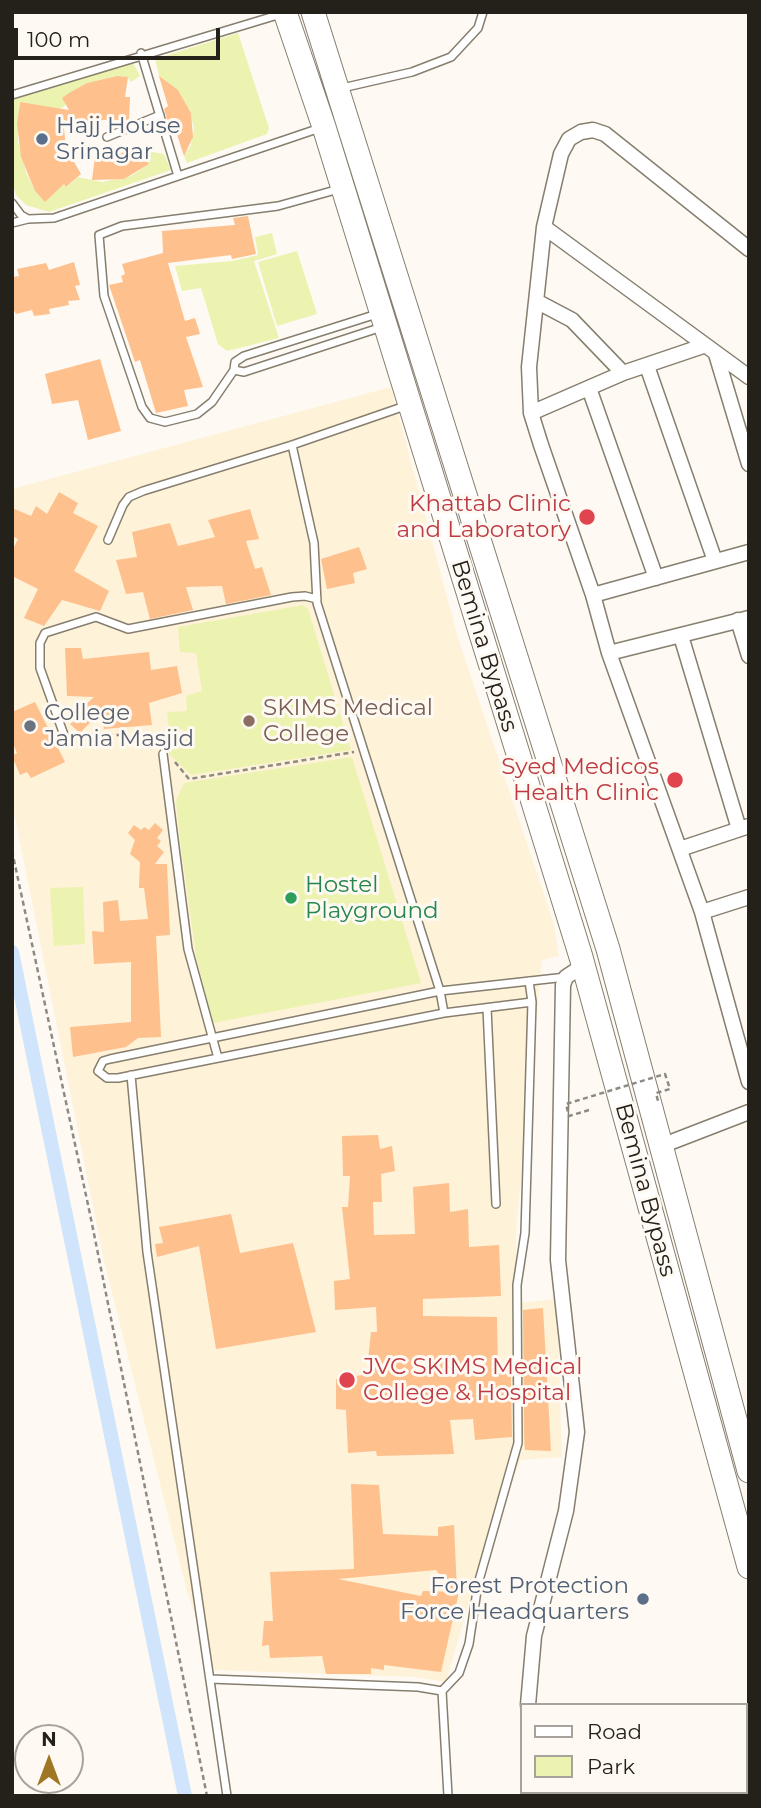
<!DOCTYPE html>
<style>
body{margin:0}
#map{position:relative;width:761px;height:1808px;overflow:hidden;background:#fefaf3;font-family:Montserrat,sans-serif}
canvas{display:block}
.frame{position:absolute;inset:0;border:14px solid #24211a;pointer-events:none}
.legend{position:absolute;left:520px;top:1703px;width:228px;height:91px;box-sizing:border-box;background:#fefaf3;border:2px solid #a7a39c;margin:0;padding:9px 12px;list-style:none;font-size:21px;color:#24211a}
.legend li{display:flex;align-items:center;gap:14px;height:35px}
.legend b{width:35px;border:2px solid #a7a39c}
.north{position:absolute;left:14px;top:1724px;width:70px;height:70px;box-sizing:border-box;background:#fefaf3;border:2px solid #a7a39c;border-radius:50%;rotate:0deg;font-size:19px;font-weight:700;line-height:28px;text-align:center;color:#24211a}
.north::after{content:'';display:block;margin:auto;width:24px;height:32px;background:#9e7624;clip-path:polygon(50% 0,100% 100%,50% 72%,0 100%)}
.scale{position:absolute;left:14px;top:28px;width:206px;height:32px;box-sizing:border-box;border:4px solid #24211a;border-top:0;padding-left:9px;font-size:21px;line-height:24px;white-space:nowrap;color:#24211a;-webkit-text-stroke:5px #fefaf3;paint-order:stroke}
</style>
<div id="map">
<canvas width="761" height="1808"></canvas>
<div class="frame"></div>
<ul class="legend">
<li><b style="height:9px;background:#fff"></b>Road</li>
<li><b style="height:19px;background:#ecf3b1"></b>Park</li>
</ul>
<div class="north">N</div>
<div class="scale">100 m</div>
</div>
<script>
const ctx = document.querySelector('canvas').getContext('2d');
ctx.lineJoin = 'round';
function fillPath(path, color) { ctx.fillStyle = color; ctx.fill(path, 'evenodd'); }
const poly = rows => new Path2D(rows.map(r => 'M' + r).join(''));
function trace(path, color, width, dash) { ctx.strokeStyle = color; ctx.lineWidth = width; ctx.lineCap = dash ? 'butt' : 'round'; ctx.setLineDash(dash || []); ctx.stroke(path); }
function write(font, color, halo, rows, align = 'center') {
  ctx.font = font + ' Montserrat,sans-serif'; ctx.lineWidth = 6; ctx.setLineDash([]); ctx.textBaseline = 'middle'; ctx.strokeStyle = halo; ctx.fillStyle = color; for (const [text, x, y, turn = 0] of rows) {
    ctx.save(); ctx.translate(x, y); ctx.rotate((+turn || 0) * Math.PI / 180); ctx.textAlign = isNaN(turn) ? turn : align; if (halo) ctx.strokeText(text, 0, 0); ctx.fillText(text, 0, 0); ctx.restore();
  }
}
fillPath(poly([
 [391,387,458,638,553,921,559,956,542,960,516,1231,517,1303,557,1299,562,1457,521,1460,490,1528,446,1682,415,1677,214,1670,187,1591,104,1261,12,803,12,489]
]), '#fef2d8');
fillPath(poly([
 [238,33,269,128,267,134,187,163,184,156,191,145,194,128,190,112,178,90,160,80,155,59],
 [131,59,140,76,131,82,127,77,117,76,87,83,63,98,66,105,60,109,19,103,18,142,26,172,35,191,45,201,64,184,67,187,78,177,102,182,131,176,149,164,143,157,147,151,164,154,171,170,49,212,26,205,16,195,12,182,12,98],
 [272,233,277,254,254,261,279,338,227,351,218,344,201,288,182,291,175,266,232,261,258,255,255,237],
 [297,251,317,314,277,326,258,262],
 [303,605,308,609,351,750,191,775,168,753,168,747,187,743,183,729,169,730,167,712,187,711,186,696,202,691,196,653,180,652,178,627],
 [352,757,421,983,213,1023,196,956,180,840,176,801,184,783],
 [83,887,85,944,54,946,50,888]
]), '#ecf3b1');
trace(poly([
 [12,952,185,1796]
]), '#d0e4fc', 14);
fillPath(poly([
 [117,76,128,77,125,97,130,97,129,120,102,120,85,134,63,119,66,148,81,174,66,187,64,184,45,202,35,191,21,157,17,124,20,102,69,110,62,98,69,93,87,83],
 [159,76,178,90,191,113,193,137,184,156,173,122,168,123,164,109,168,106],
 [134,145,149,164,124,179,92,180,95,157,117,156],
 [248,216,256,254,232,259,231,255,168,263,185,321,195,318,200,334,186,337,203,387,184,390,188,406,156,413,140,360,135,362,109,285,123,282,121,276,125,274,122,264,163,253,162,231,235,225,233,218],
 [74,262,80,285,75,286,80,300,68,301,69,305,49,309,50,314,34,316,32,310,16,314,12,307,12,277,19,276,17,269,46,263,49,270],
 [100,359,121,431,88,440,78,400,52,404,45,374],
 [59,492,78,503,73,513,98,526,74,571,109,591,100,611,62,600,44,626,24,618,38,589,12,576,12,551,18,539,12,536,12,508,31,516,36,506,47,514],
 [250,509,259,539,246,541,255,569,262,567,271,595,226,604,222,586,186,587,193,610,150,619,143,592,126,594,116,560,137,557,132,532,170,523,178,546,215,537,208,520],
 [359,547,367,569,353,573,355,583,327,589,321,559],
 [65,648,81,648,83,659,149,652,151,670,177,666,182,693,149,703,152,725,104,729,101,711,80,733,70,724,84,715,81,709,94,697,67,696],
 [35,702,65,762,31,778,27,772,20,775,12,756,17,753,12,741,12,712],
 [155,823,163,830,157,838,161,841,157,846,164,852,155,864,167,864,170,935,156,936,161,1037,138,1038,126,1047,73,1057,70,1027,131,1022,131,962,94,964,92,931,104,932,103,902,118,900,120,921,148,919,144,888,139,888,140,862,130,854,135,840,128,833,134,825,141,830,144,827,149,830],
 [378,1135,380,1149,392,1146,395,1171,381,1174,382,1202,373,1202,374,1235,415,1234,413,1187,449,1183,450,1212,468,1209,469,1247,499,1245,501,1296,423,1299,423,1316,497,1317,498,1369,511,1377,512,1437,475,1440,473,1419,450,1420,454,1454,377,1456,376,1451,348,1453,346,1410,336,1409,336,1379,375,1373,368,1360,371,1332,377,1332,376,1307,335,1310,334,1281,350,1279,342,1207,348,1207,350,1176,343,1176,342,1136],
 [231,1214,240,1253,293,1243,316,1332,216,1349,199,1246,157,1257,155,1244,163,1243,159,1227],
 [543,1308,551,1451,525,1450,524,1436,523,1310],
 [351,1484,379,1485,383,1534,438,1536,438,1527,454,1525,457,1592,459,1592,441,1672,384,1665,384,1670,371,1668,371,1674,326,1674,322,1656,270,1658,269,1645,262,1646,264,1621,273,1621,270,1572,354,1569],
 [436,1570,453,1592,423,1591,421,1596,338,1579]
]), '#fec08d');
const service = poly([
 [141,53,178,176],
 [342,88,412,72,451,57,478,28,483,12],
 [12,95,281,14],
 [107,137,160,115],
 [12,203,21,215,28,219,54,218,320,128],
 [12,223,28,219],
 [377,314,244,356,235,362,234,370,244,372,382,327],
 [234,370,212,402,197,414,165,422,150,418,142,407,104,296,99,235,122,226,278,206,339,189],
 [292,445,314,543,317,603,440,991,444,1013],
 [108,540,123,505,129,497,143,491,292,445,408,405],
 [64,735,40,668,40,643,45,633,96,617,128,629,292,597,305,596,317,599],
 [163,754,188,949,218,1058],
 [532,1002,444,1013,118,1078,107,1078,98,1071,103,1061,110,1059,440,991,566,977],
 [487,1008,496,1204],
 [131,1075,147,1252,227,1796],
 [210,1679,418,1687,442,1691],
 [448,1796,442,1691,459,1673,469,1644,478,1584,518,1443,517,1285,525,1233,532,1002,529,981]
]);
const minor = poly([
 [544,227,749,377],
 [749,249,605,134,593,130,581,132,569,139,561,154,544,227,529,367,531,413,541,445,593,595,609,653,702,912,749,1082],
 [536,301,572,320,623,373],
 [716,354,749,464],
 [647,366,715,561],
 [589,388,656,578],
 [531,413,623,373,703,346],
 [593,595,749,552],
 [738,620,749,656],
 [681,636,739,829],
 [609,653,749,618],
 [680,849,749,826],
 [702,912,749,897],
 [661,1146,749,1112],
 [528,1705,534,1636,566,1511,577,1432,558,1260,563,985,566,977,584,965],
 [543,1792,544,1796]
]);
const trunk = poly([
 [285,12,324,127,581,957,749,1567],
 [313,12,608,949,749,1471]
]);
trace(service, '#867e6e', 10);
trace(minor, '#867e6e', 17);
trace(trunk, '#867e6e', 25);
trace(poly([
 [74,735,123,735,136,738,155,748],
 [175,762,189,779,354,752],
 [12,851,90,1214,207,1796]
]), '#8d8a83', 2.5, [5, 3.5]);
trace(service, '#fff', 7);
trace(minor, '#fff', 14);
trace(trunk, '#fff', 23);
trace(poly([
 [589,1110,569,1116,566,1104,665,1074,670,1089,656,1093,658,1101]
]), '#8d8a83', 2.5, [5, 3.5]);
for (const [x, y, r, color] of [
 [42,139,7,"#5c6f8a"],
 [587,517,9,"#e0444e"],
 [249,721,7,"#8d6e63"],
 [30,726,7,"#6b7280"],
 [675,780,9,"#e0444e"],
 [291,898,7,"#2e9e5b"],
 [347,1380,9,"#e0444e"],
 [643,1599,7,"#5c6f8a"]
]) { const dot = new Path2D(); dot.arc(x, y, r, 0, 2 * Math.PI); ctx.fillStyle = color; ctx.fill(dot); trace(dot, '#fefaf3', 2.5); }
write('23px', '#4e5e75', '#fefaf3', [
 ["Hajj House",56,126],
 ["Srinagar",56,152],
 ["Forest Protection",629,1586,"right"],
 ["Force Headquarters",629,1612,"right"]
], 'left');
write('23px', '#be3a42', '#fefaf3', [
 ["Khattab Clinic",571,504],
 ["and Laboratory",571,530],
 ["Syed Medicos",659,767],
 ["Health Clinic",659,793],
 ["JVC SKIMS Medical",363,1367,"left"],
 ["College & Hospital",363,1393,"left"]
], 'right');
write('23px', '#24211a', '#fefaf3', [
 ["Bemina Bypass",484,646,73],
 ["Bemina Bypass",645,1190,75]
]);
write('23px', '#785e54', '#fefaf3', [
 ["SKIMS Medical",263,708],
 ["College",263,734]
], 'left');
write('23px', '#5b616d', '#fefaf3', [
 ["College",44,713],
 ["Jamia Masjid",44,739]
], 'left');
write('23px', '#27864d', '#fefaf3', [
 ["Hostel",305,885],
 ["Playground",305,911]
], 'left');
</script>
